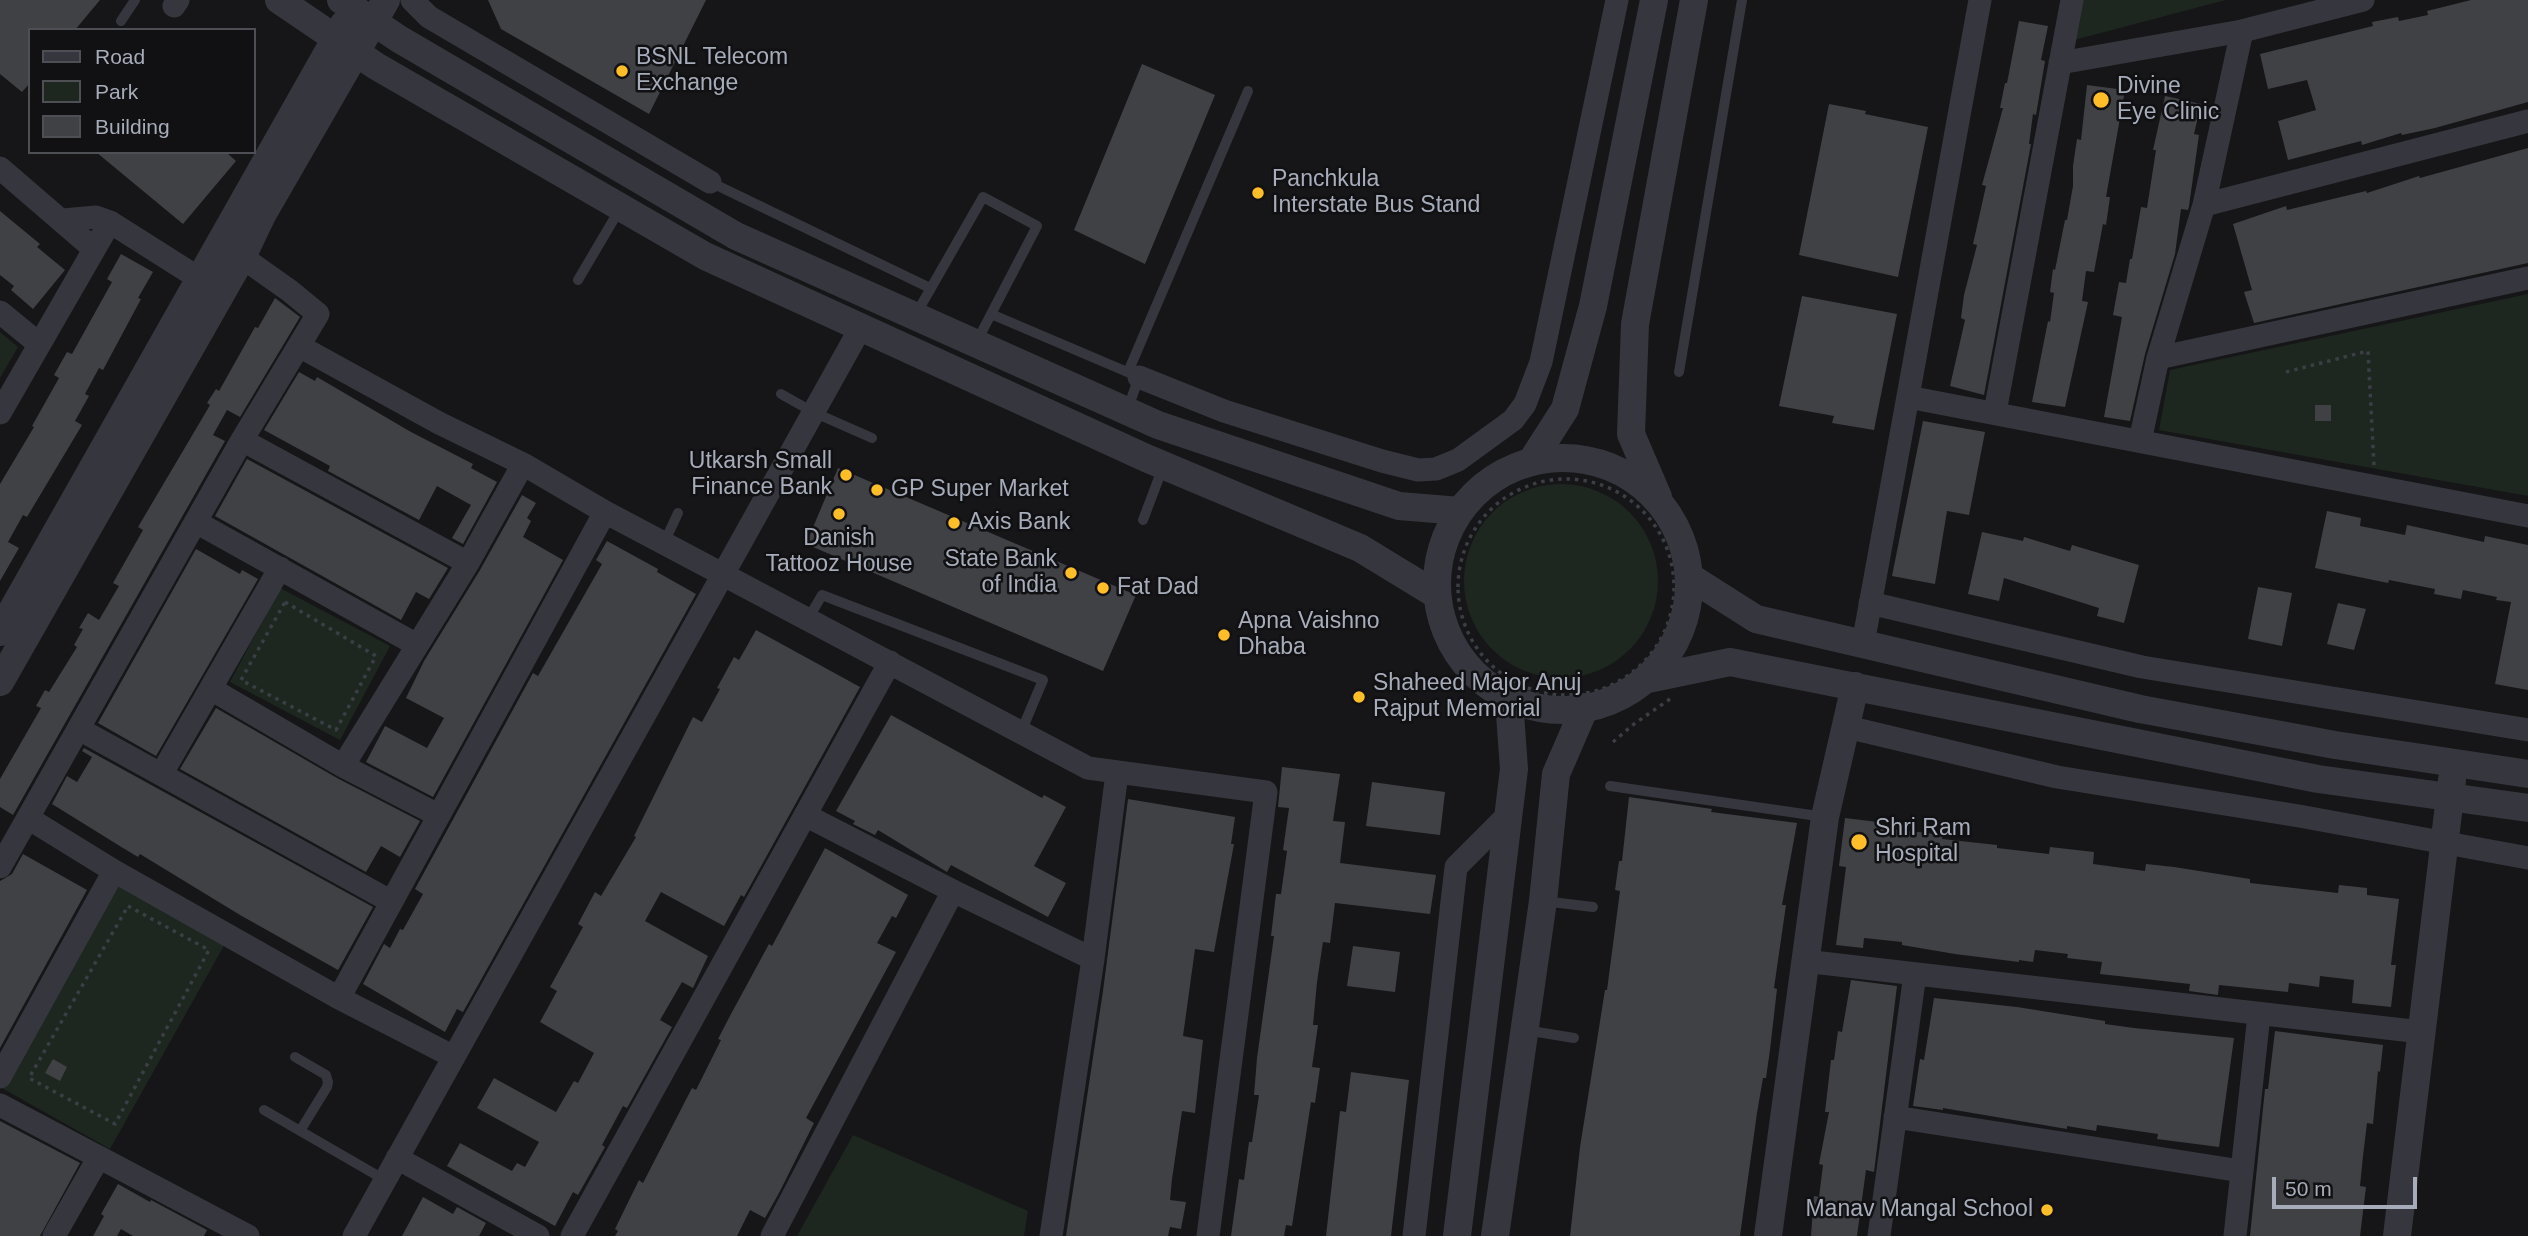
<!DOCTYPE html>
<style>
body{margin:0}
#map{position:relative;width:2528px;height:1236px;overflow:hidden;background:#161618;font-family:Helvetica,sans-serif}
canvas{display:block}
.legend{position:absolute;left:28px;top:28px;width:228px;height:126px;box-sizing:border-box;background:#111113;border:2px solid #4d4f55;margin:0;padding:9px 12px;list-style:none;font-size:21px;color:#a6acb9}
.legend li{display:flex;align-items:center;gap:14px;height:35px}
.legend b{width:35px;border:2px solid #4d4f55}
.scale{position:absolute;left:2272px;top:1177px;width:145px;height:32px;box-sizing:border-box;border:4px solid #a6acb9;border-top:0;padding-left:9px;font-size:21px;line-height:24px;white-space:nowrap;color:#a6acb9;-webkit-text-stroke:5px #111113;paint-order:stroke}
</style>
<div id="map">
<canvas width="2528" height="1236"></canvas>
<ul class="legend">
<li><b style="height:9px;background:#36373e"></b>Road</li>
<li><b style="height:19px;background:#1d271f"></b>Park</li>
<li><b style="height:19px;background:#404145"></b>Building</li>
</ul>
<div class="scale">50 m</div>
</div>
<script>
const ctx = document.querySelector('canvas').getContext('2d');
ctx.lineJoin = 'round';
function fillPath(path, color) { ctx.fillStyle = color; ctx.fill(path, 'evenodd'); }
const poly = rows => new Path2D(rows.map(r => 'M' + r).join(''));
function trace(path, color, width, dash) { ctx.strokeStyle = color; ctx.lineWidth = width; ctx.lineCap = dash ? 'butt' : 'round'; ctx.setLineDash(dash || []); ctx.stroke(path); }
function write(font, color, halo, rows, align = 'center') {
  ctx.font = font + ' Helvetica,sans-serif'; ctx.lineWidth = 5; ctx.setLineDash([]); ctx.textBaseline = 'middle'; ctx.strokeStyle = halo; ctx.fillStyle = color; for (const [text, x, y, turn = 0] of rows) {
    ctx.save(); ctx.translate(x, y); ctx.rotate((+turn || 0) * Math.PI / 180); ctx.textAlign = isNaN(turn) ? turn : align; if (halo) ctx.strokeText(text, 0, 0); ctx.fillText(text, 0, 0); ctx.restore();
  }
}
fillPath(poly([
 [2081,0,2226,0,2074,40],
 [2528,294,2528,496,2159,430,2170,370],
 [0,332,18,347,0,378],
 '1464 581a97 97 0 1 1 194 0a97 97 0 1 1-194 0Z',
 [280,588,390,646,340,740,230,682],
 [115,880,226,942,110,1149,0,1087],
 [853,1135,1028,1211,1024,1236,797,1236]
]), '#1d271f');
fillPath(poly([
 [0,0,100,0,75,30,30,30,30,83,22,92,0,74],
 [488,0,706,0,649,114,501,29],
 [2471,0,2528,0,2528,102,2435,128,2402,135,2401,133,2362,145,2361,141,2288,160,2278,121,2316,110,2307,80,2268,89,2260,54,2373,26,2372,22,2398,17,2399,21,2428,15,2427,11],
 [2019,21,2048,26,2041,60,2045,61,2036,115,2033,114,2029,144,2031,144,1984,395,1950,386,1965,320,1961,318,1964,295,1977,245,1973,244,1986,186,1982,185,2003,108,2000,108,2005,83,2007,83],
 [1142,64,1215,95,1145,264,1074,230],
 [2087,85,2125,90,2106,197,2110,197,2106,225,2103,224,2094,272,2086,271,2082,301,2088,302,2065,407,2032,402,2048,321,2050,322,2054,293,2050,292,2053,269,2055,270,2065,220,2067,220,2073,186,2073,166,2077,139,2081,140],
 [2165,96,2201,104,2194,134,2199,135,2189,206,2188,210,2181,209,2175,254,2145,354,2130,421,2104,417,2122,317,2113,315,2119,282,2126,283,2130,259,2132,259,2141,207,2147,208,2156,150,2153,150],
 [1829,104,1866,111,1865,114,1928,127,1898,277,1799,255],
 [2528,148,2528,263,2254,323,2244,292,2252,290,2233,224,2286,206,2287,210,2366,191,2367,193,2419,176,2420,178],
 [96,152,226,152,236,161,183,224],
 [0,211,40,244,37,247,65,270,33,309,11,290,14,286,0,275],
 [121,254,153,272,138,298,141,299,103,370,99,368,85,394,89,396,75,421,82,425,27,517,23,515,8,542,19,548,0,581,0,484,34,427,32,426,59,378,54,375,67,352,72,354,112,282,107,279],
 [1802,296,1897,314,1874,430,1832,423,1834,416,1779,406],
 [275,298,300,317,240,417,227,410,213,435,225,441,13,815,0,807,0,779,41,708,36,706,45,690,49,692,77,647,74,645,83,629,79,628,88,613,99,620,119,586,113,583,143,530,138,527,203,417,210,405,207,403,216,389,219,391,255,327,258,328],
 [299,372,315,381,317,377,411,432,473,464,471,468,497,482,463,544,452,538,471,505,437,486,419,520,328,471,330,466,264,430],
 [2315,405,2331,405,2331,421,2315,421],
 [1923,421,1985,432,1969,515,1947,511,1935,584,1892,576],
 [247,459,448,568,429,599,416,592,401,620,215,516],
 [838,468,1136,595,1103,671,806,544],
 [522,495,536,503,527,518,531,521,523,537,563,560,433,797,366,762,385,726,427,748,444,718,406,698,424,661,480,570],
 [2327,511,2361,518,2360,526,2405,535,2407,525,2484,542,2485,536,2528,545,2528,690,2495,684,2511,602,2496,600,2497,597,2463,590,2461,599,2434,594,2435,589,2389,580,2388,583,2315,568],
 [1982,532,2023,541,2024,537,2070,551,2072,545,2139,565,2124,623,2097,616,2099,608,2004,578,1999,601,1968,594],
 [607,541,658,569,657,572,696,594,463,1012,457,1009,445,1032,363,984,384,944,390,948,400,929,403,930,423,894,415,889,533,673,538,676,602,564,596,560],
 [196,549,240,574,242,570,258,579,156,756,98,723],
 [2258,587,2292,593,2282,646,2248,639],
 [2338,603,2366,609,2354,650,2327,644],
 [756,630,860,687,744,897,741,895,724,926,661,892,645,921,708,956,693,988,682,982,660,1020,672,1027,627,1108,623,1106,602,1145,605,1147,578,1195,573,1192,555,1226,447,1166,460,1143,512,1171,517,1163,525,1167,539,1142,477,1108,494,1078,556,1112,574,1081,578,1083,594,1053,540,1022,557,991,550,987,583,927,578,924,595,892,601,896,636,837,634,836,693,717,702,722,720,689,717,688,734,657,739,660],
 [216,708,337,778,420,821,400,857,381,846,366,872,180,769],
 [891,715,1042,798,1044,795,1066,807,1034,866,1066,883,1048,917,951,865,947,872,878,830,875,835,853,824,855,821,836,811],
 [84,748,373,907,338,970,240,915,140,854,138,857,123,848,52,804,67,776,77,782,92,757,82,751],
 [1282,767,1340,774,1333,821,1345,822,1340,863,1436,875,1430,914,1335,903,1330,943,1323,942,1317,982,1313,1025,1318,1025,1312,1067,1320,1068,1315,1103,1311,1102,1292,1226,1286,1225,1284,1236,1231,1236,1239,1179,1244,1180,1249,1142,1252,1142,1259,1095,1254,1095,1257,1058,1274,936,1271,936,1276,894,1281,894,1287,851,1283,850,1289,808,1278,807],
 [1372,782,1445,792,1440,835,1366,826],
 [1629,797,1712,809,1711,812,1797,823,1782,905,1786,905,1774,988,1777,989,1770,1050,1766,1078,1763,1078,1757,1113,1740,1236,1570,1236,1580,1147,1605,990,1607,990,1620,891,1615,890,1619,861,1622,861],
 [1128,799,1235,817,1231,844,1234,844,1214,952,1195,949,1183,1036,1203,1040,1195,1113,1182,1111,1172,1179,1170,1200,1186,1202,1181,1229,1170,1227,1168,1236,1066,1236,1103,991],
 [1845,818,1886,823,1885,828,1943,835,1942,839,1997,845,1997,848,2049,854,2050,847,2094,852,2093,864,2145,871,2146,864,2174,867,2250,879,2250,883,2338,893,2339,885,2367,888,2367,895,2399,899,2391,965,2396,965,2391,1007,2352,1003,2354,980,2320,976,2319,987,2289,983,2288,992,2219,985,2218,995,2189,991,2190,984,2100,974,2102,962,2067,958,2068,954,2035,950,2033,962,2019,960,2019,962,1955,954,1902,945,1902,942,1864,938,1863,948,1836,945,1846,867,1839,866],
 [825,848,908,895,896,918,892,916,877,943,896,952,806,1118,814,1123,779,1193,765,1218,750,1210,737,1236,615,1236,618,1231,615,1229,639,1180,643,1183,692,1088,696,1090,721,1040,718,1039,731,1014,769,944,772,946],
 [23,854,87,890,0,1048,0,881,12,874],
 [1353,946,1400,952,1395,992,1347,986],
 [1851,980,1897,986,1874,1172,1866,1170,1857,1236,1811,1236,1814,1196,1819,1197,1823,1165,1819,1164,1829,1112,1825,1112,1831,1060,1834,1060,1838,1031,1842,1032],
 [1934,998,2017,1007,2105,1021,2105,1024,2134,1028,2234,1038,2219,1147,2157,1139,2158,1134,2097,1125,2096,1131,2067,1126,2067,1129,1943,1108,1943,1110,1913,1106,1920,1059,1924,1060],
 [2275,1031,2383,1045,2380,1072,2378,1071,2373,1124,2367,1123,2363,1156,2360,1186,2366,1187,2360,1236,2250,1236,2265,1089,2268,1089],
 [53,1059,67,1067,60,1081,45,1073],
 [1351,1072,1409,1080,1391,1236,1326,1236,1340,1111,1346,1112],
 [0,1121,80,1163,40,1236,0,1236],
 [118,1184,150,1202,151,1200,207,1230,204,1236,133,1236,121,1229,117,1236,93,1236,104,1216,101,1214],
 [423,1197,453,1214,457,1207,486,1223,479,1236,402,1236]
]), '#404145');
trace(poly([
 [2286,372,2368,351,2374,466],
 '1458 587a108 108 0 1 1 216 0a108 108 0 1 1-216 0Z',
 [285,602,376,656,336,730,241,680,285,602],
 [1613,742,1634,724,1670,699],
 [128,906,209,950,115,1124,29,1078,128,906]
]), '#3c3e45', 3.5, [3.5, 5]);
trace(poly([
 [121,21,135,0],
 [710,182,930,288],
 [578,280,621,207],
 [991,314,1139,377,1127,411],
 [915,316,983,197,1037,226,976,343],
 [1128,372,1248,91],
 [1679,372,1742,0],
 [781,394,813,412,872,438],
 [1143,520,1163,467],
 [664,543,678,513],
 [808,619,822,595,1043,680,1021,732],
 [1610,786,1825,817],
 [1543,901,1593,907],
 [1525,1030,1574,1038],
 [295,1057,326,1075,328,1082,327,1087,300,1131],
 [264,1110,385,1180]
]), '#36373e', 10);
trace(poly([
 [412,0,429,17,710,182],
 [174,6,178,0],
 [2060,63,2242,31,2363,0],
 [0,168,94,249],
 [2204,205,2528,121],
 [63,220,96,217,110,222,200,279],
 [0,312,39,344],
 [299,346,439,423,523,464,605,512,1088,768,1266,792,1208,1236],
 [2158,358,2528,278],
 [1139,377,1224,411,1382,461,1418,470,1436,469,1458,460,1513,420,1525,404,1541,362,1617,0],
 [1908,397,2528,516],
 [1995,412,2072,0],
 [0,413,110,222],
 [242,440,468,563],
 [2140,441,2158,358,2204,205,2242,31],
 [196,522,417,645],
 [1870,603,2142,667,2528,730],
 [1863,644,1980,0],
 [211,689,343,766,438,815],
 [1847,727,2057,777,2299,816,2528,858],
 [79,729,390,901],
 [343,766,468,563,523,464],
 [162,773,280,568],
 [805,815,953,891,1093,959],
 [28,818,114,871,339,998,454,1057],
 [0,867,242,440,318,314,290,291,242,257],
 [1804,961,2421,1032],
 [339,998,605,512],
 [0,1077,114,871],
 [0,1105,248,1236],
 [1895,1117,2241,1171],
 [397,1158,538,1236],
 [54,1236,99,1157],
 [354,1236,861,327],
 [572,1236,890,662],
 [772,1236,953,891],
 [1051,1236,1093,959,1117,773],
 [1414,1236,1456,867,1508,815],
 [1879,1236,1915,974],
 [2235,1236,2259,1015]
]), '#36373e', 23);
trace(poly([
 [279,0,376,66,705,256,1146,458,1360,548,1437,595],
 [341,0,399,39,736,236,1158,425,1399,506,1460,511],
 '1437 584a126 126 0 1 1 252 0a126 126 0 1 1-252 0Z',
 [1531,462,1565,409,1593,306,1654,0],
 [1658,497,1631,434,1635,324,1694,0],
 [1690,577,1756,619,1863,644,2140,709,2335,745,2528,774],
 [0,632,344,24],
 [1648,679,1730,662,2318,779,2528,808],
 [0,682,242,257,262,215,386,0],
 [1457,1236,1514,769,1509,700],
 [1495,1236,1543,901,1556,774,1585,707],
 [1768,1236,1825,817,1855,686],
 [2397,1236,2452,780]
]), '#36373e', 28);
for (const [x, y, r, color] of [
 [622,71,7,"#ffbd27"],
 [2101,100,9,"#ffbd27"],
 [1258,193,7,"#ffbd27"],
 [846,475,7,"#ffbd27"],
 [877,490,7,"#ffbd27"],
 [839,514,7,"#ffbd27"],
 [954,523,7,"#ffbd27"],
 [1071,573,7,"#ffbd27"],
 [1103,588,7,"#ffbd27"],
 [1224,635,7,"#ffbd27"],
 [1359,697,7,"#ffbd27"],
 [1859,842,9,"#ffbd27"],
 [2047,1210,7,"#ffbd27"]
]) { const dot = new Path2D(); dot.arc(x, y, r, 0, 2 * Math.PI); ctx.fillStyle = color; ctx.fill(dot); trace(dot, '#111113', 2.5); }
write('23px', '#a6acb9', '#111113', [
 ["BSNL Telecom",636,58],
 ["Exchange",636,84],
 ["Divine",2117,87],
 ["Eye Clinic",2117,113],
 ["Panchkula",1272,180],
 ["Interstate Bus Stand",1272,206],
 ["Utkarsh Small",832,462,"right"],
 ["Finance Bank",832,488,"right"],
 ["GP Super Market",891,490],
 ["Axis Bank",968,523],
 ["Danish",839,539,"center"],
 ["Tattooz House",839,565,"center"],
 ["State Bank",1057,560,"right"],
 ["of India",1057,586,"right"],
 ["Fat Dad",1117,588],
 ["Apna Vaishno",1238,622],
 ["Dhaba",1238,648],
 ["Shaheed Major Anuj",1373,684],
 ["Rajput Memorial",1373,710],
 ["Shri Ram",1875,829],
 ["Hospital",1875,855],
 ["Manav Mangal School",2033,1210,"right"]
], 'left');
</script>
